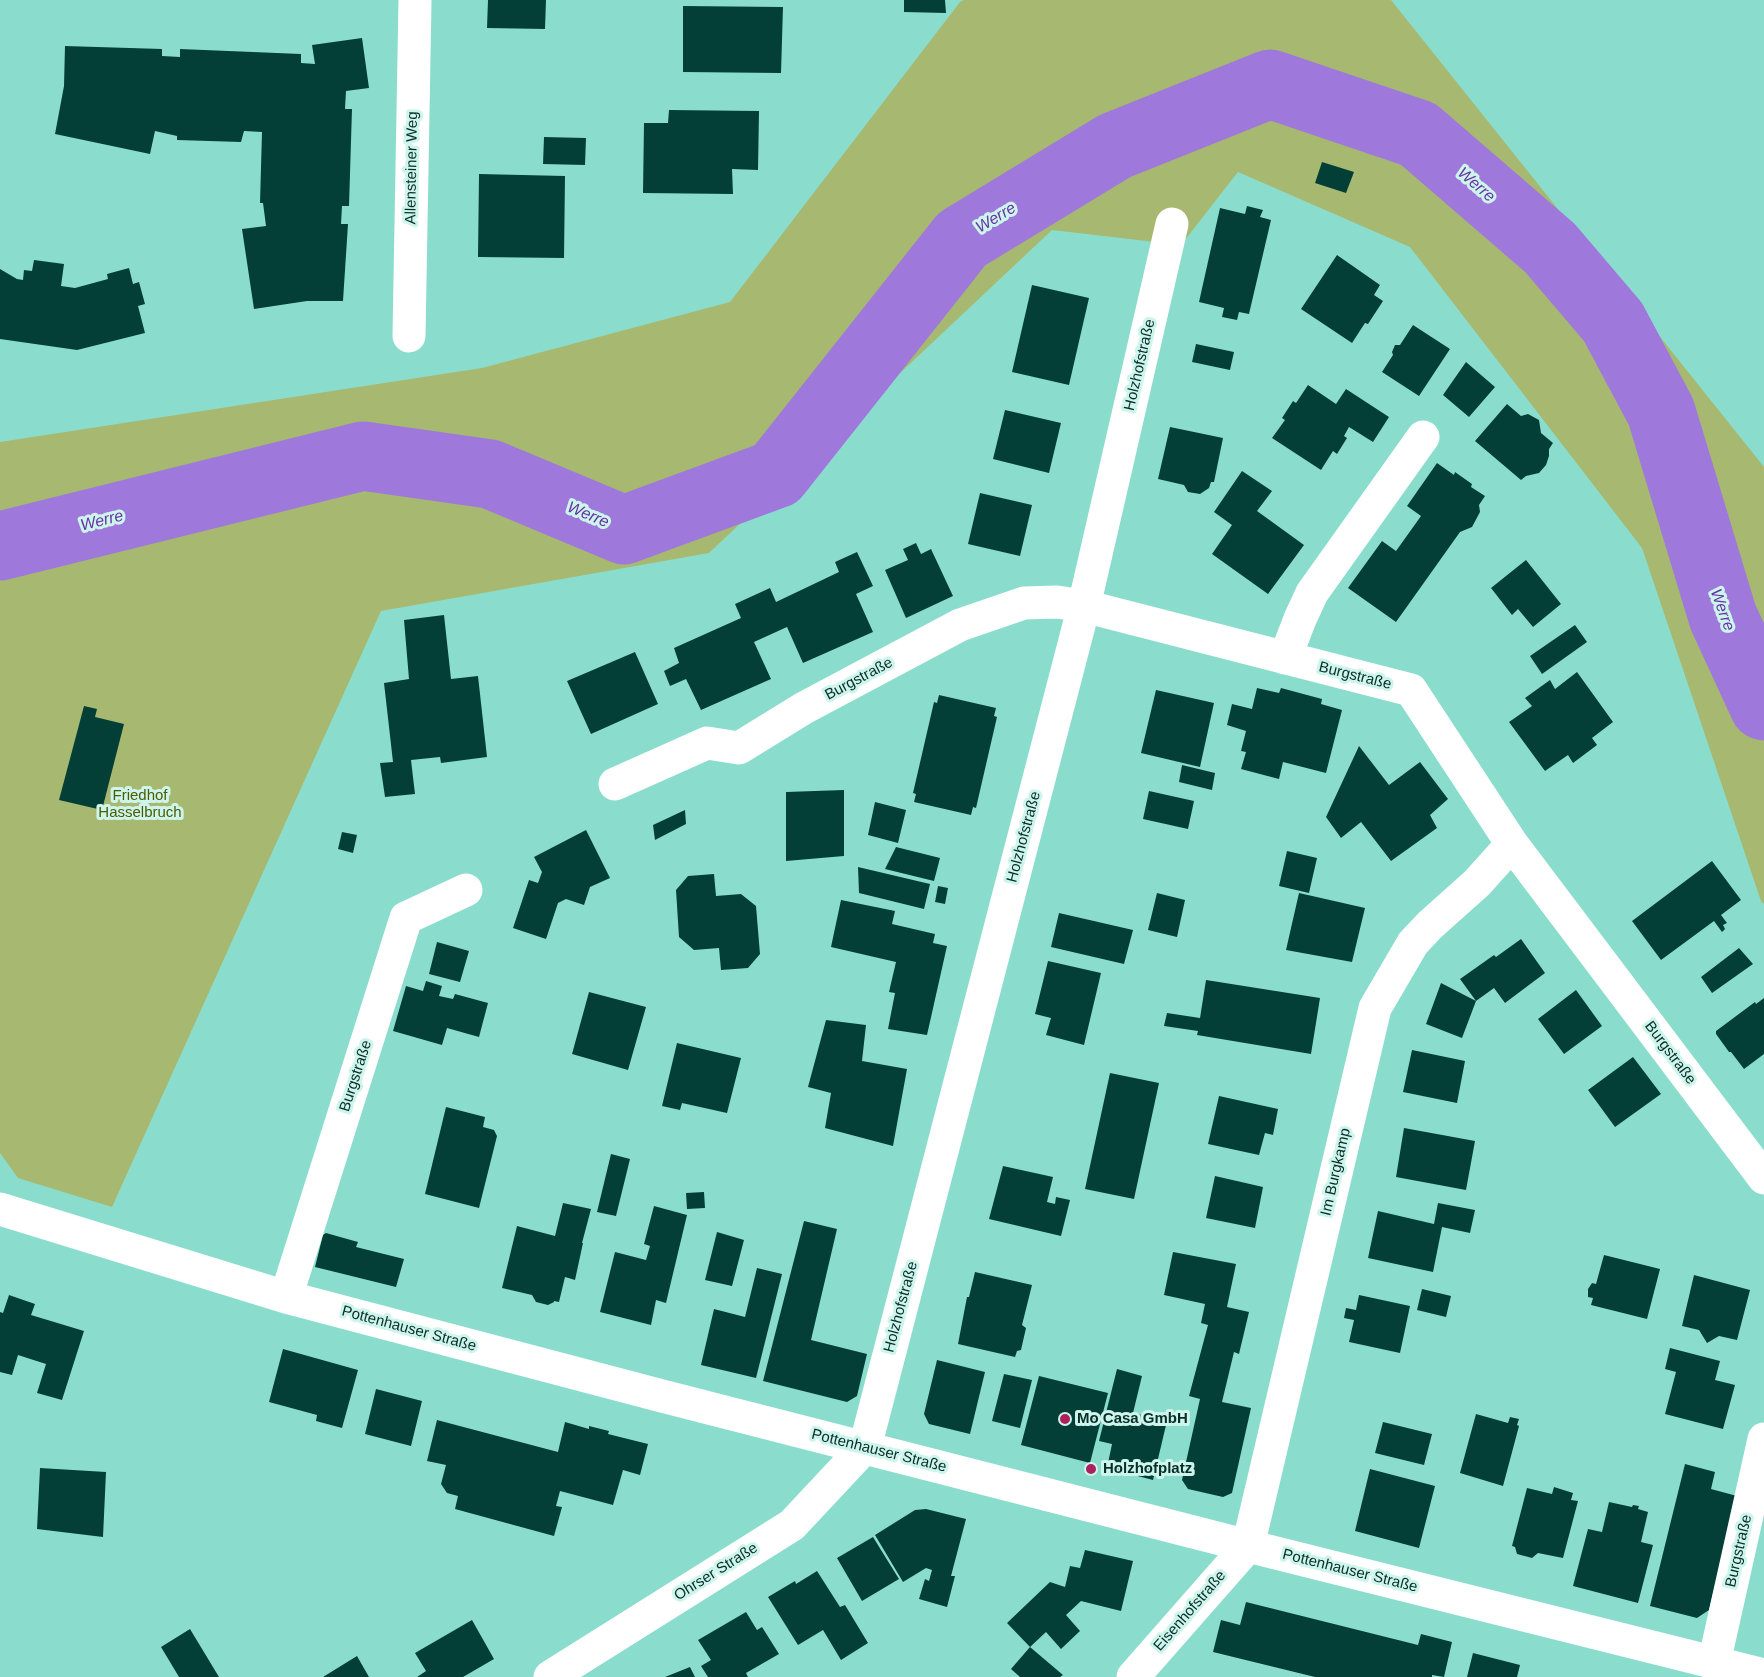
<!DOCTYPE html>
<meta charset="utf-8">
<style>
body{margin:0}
canvas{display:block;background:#8addcc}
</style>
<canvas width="1764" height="1677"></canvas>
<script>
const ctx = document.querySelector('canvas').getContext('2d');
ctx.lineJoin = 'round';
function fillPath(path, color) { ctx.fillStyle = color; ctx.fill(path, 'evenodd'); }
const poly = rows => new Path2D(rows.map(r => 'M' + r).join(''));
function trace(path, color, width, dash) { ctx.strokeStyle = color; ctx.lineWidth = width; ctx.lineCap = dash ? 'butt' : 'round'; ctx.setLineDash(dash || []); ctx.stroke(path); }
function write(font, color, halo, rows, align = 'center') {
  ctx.font = font + ' Helvetica,sans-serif'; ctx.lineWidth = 6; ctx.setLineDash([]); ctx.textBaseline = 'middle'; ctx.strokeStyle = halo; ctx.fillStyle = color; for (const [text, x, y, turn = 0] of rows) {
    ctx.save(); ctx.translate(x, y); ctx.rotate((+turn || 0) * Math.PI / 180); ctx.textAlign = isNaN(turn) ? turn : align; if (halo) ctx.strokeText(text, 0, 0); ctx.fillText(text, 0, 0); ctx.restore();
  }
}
fillPath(poly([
 [964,0,1391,0,1764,467,1764,904,1761,901,1642,548,1410,247,1238,172,1181,245,1052,230,709,553,381,611,112,1207,18,1178,0,1153,0,442,482,368,730,302,960,2]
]), '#a7b871');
trace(poly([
 [0,546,363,456,490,474,624,530,776,474,962,239,1115,146,1270,84,1418,134,1550,248,1613,322,1661,412,1723,617,1764,706]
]), '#9e79db', 69);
fillPath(poly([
 [488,0,546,0,545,29,487,28],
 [904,0,945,0,946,13,904,12],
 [683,6,783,7,781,73,683,72],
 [362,38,369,88,346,91,345,109,352,109,349,206,342,206,341,224,348,224,343,301,307,301,254,309,242,229,266,226,263,203,260,203,262,132,244,131,241,142,177,140,177,136,155,131,150,154,55,134,64,86,65,46,162,49,162,56,180,57,180,49,301,54,301,63,315,64,312,45],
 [669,110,759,111,758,170,732,169,733,194,643,193,644,123,668,123],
 [544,137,586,138,585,165,543,164],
 [1322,162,1354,172,1346,193,1315,183],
 [479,174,565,176,564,258,478,257],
 [1247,206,1263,210,1260,217,1271,220,1249,314,1239,312,1237,320,1222,317,1224,308,1199,302,1220,208,1245,214],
 [1337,255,1380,285,1374,295,1383,301,1368,324,1365,323,1352,343,1301,309],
 [34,260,64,264,61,286,75,288,108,279,107,274,129,268,133,284,139,282,145,304,138,306,145,333,77,350,0,339,0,269,17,279,23,280,24,270,32,271],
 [1032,285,1089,298,1069,385,1012,372],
 [1413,325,1450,349,1419,396,1382,372,1393,355,1392,352,1395,345,1400,345],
 [1196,344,1234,352,1230,370,1192,362],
 [1466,362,1495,387,1469,417,1443,395],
 [1308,385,1336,404,1346,389,1389,417,1373,442,1349,427,1344,436,1347,438,1337,454,1333,451,1321,470,1272,438,1285,420,1282,418,1293,401,1296,403],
 [1507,404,1521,416,1528,414,1539,420,1541,433,1553,443,1549,449,1549,456,1546,465,1539,473,1526,476,1521,480,1475,441],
 [1005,410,1061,423,1049,473,993,459],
 [1170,427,1223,438,1214,482,1211,482,1209,488,1200,494,1188,492,1184,485,1158,479],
 [1437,463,1454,475,1455,472,1472,484,1471,487,1485,496,1479,505,1480,512,1472,527,1460,532,1396,622,1348,588,1382,541,1396,551,1421,516,1407,506],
 [1242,471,1272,491,1257,511,1304,545,1268,594,1212,554,1232,525,1214,512],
 [980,493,1032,505,1020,556,968,544],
 [916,543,921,554,931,549,953,596,906,618,885,570,908,560,903,549],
 [857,552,873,586,856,594,873,632,803,663,787,627,754,642,771,679,701,710,686,679,670,686,664,671,679,663,674,648,741,618,735,604,770,588,776,602,839,572,835,562],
 [1526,560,1561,604,1533,627,1518,609,1512,615,1491,588],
 [444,615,451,679,478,676,487,757,441,763,440,757,411,760,415,794,385,797,380,763,393,762,384,683,409,679,404,620],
 [1575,625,1587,642,1542,674,1530,656],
 [635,652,658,704,591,734,567,681],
 [1577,672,1613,722,1592,738,1597,745,1573,763,1568,755,1545,771,1509,722,1532,706,1525,698,1550,680,1555,689],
 [1257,688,1279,693,1281,688,1322,699,1321,704,1342,710,1326,773,1283,762,1279,779,1241,769,1246,752,1241,751,1246,731,1227,725,1232,704,1252,709],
 [1156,690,1214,703,1200,767,1141,753],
 [939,695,996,708,994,716,997,717,976,808,973,807,971,815,914,802,916,794,913,793,934,702,937,703],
 [84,706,97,709,95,717,124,724,102,810,59,800],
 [1359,746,1389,785,1420,762,1448,799,1430,815,1437,828,1391,861,1361,822,1341,838,1326,817],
 [1182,765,1215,773,1212,790,1179,782],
 [844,790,844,856,786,861,786,792],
 [1149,791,1194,801,1188,829,1143,819],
 [875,802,906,810,898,843,868,835],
 [685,810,686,824,655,840,653,825],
 [586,830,610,878,590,887,584,905,566,899,558,903,546,939,513,928,529,880,538,883,542,872,534,857],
 [342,832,357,835,353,853,338,849],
 [896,847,940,858,934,881,885,869],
 [1287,851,1317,858,1309,893,1279,886],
 [1712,861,1741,900,1721,915,1727,923,1723,925,1725,929,1722,932,1714,921,1661,960,1632,921],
 [858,867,930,884,924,909,859,893],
 [714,874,716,896,741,894,756,906,760,954,748,968,721,970,719,948,694,950,679,937,676,890,688,876],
 [938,886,948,888,945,904,935,902],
 [1157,893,1185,900,1177,937,1148,930],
 [1299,893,1365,908,1352,962,1286,950],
 [841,900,895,911,892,924,935,934,933,943,947,946,927,1035,888,1029,895,993,889,992,896,962,831,947],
 [1059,913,1133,930,1124,964,1051,947],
 [1521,939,1545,973,1505,1003,1494,988,1476,1001,1460,979,1494,955,1496,957],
 [437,942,469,951,460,982,429,974],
 [1739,948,1753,964,1712,993,1701,977],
 [1048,961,1101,973,1084,1045,1046,1035,1051,1018,1035,1014],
 [1206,980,1320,998,1311,1054,1197,1035,1198,1031,1164,1026,1167,1013,1200,1018],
 [426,981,442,986,439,996,453,999,455,994,488,1003,479,1037,447,1028,442,1045,393,1031,406,986,423,991],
 [1441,983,1476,1001,1462,1038,1426,1024],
 [1576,990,1602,1026,1564,1054,1538,1019],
 [589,992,646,1007,628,1070,572,1054],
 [1764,998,1764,1054,1744,1069,1731,1052,1729,1052,1716,1034,1716,1031,1755,1002,1756,1004],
 [826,1020,866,1025,862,1061,907,1069,893,1146,825,1128,831,1093,808,1087],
 [677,1043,741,1058,727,1113,682,1103,680,1110,662,1106],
 [1412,1050,1465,1061,1457,1103,1403,1092],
 [1633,1057,1661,1094,1615,1127,1588,1090],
 [1110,1073,1159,1083,1134,1199,1085,1189],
 [1219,1096,1278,1109,1273,1135,1265,1133,1259,1155,1208,1144],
 [446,1107,485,1117,483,1127,494,1130,497,1136,479,1208,425,1194],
 [1404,1128,1475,1141,1466,1190,1396,1177],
 [611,1154,630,1159,616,1216,597,1212],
 [1003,1166,1053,1177,1047,1202,1055,1204,1056,1197,1070,1200,1061,1236,989,1219],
 [1215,1176,1263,1187,1255,1228,1206,1218],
 [704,1192,705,1208,687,1209,686,1193],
 [563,1203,591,1209,582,1243,583,1243,575,1280,565,1277,559,1302,554,1301,554,1302,548,1305,536,1302,532,1295,502,1288,517,1226,555,1236],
 [1438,1203,1475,1210,1470,1233,1442,1227,1433,1272,1368,1258,1378,1211,1434,1224],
 [654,1206,687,1215,666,1303,656,1300,651,1325,600,1312,615,1252,646,1260,650,1246,644,1244],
 [804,1221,837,1229,811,1340,867,1354,857,1396,847,1402,763,1381],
 [717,1232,744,1240,732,1286,705,1280],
 [326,1233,358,1242,356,1247,404,1259,396,1287,315,1267,323,1235],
 [1173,1252,1236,1264,1227,1307,1249,1312,1239,1354,1234,1352,1222,1402,1251,1408,1232,1493,1223,1497,1188,1489,1182,1480,1200,1399,1189,1396,1208,1325,1201,1323,1205,1304,1164,1295],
 [1604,1255,1660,1269,1647,1319,1591,1305,1593,1298,1588,1297,1588,1289,1592,1283,1596,1284],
 [757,1268,782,1274,756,1378,701,1365,714,1309,745,1317],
 [975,1272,1032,1285,1022,1325,1026,1328,1021,1350,1017,1351,1015,1357,958,1344,967,1297,969,1297],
 [1694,1275,1750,1290,1737,1340,1719,1336,1707,1343,1699,1330,1682,1326],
 [1422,1289,1451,1296,1446,1317,1417,1310],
 [9,1295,35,1304,31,1315,84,1331,62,1400,37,1393,46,1364,18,1355,12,1375,0,1372,0,1312,3,1313],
 [1359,1295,1410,1306,1400,1353,1349,1342,1354,1320,1344,1318,1346,1308,1356,1310],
 [1670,1348,1720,1361,1715,1380,1735,1385,1723,1429,1665,1414,1676,1372,1665,1369],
 [283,1349,358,1370,342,1428,316,1421,317,1415,269,1402],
 [937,1360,985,1372,970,1434,929,1424,924,1414],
 [1117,1369,1142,1376,1133,1413,1167,1421,1153,1480,1107,1468,1112,1444,1099,1441],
 [1004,1374,1032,1380,1020,1428,992,1421],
 [1039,1376,1108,1393,1090,1463,1021,1445],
 [376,1389,422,1401,411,1446,365,1434],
 [1476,1414,1508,1423,1510,1417,1519,1419,1517,1425,1519,1426,1503,1486,1460,1473],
 [437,1420,558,1452,565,1422,589,1429,589,1426,609,1431,608,1434,648,1444,640,1475,623,1470,613,1505,560,1491,556,1506,562,1507,554,1536,455,1509,458,1496,447,1493,441,1484,446,1465,427,1461],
 [1383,1422,1432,1434,1424,1465,1375,1453],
 [1685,1464,1715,1472,1711,1489,1737,1496,1709,1610,1697,1618,1650,1606],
 [40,1468,106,1472,103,1537,37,1529],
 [1370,1469,1435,1486,1419,1548,1355,1531],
 [1554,1487,1573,1493,1571,1500,1578,1501,1563,1558,1538,1553,1532,1558,1517,1554,1515,1547,1512,1546,1527,1488,1552,1494],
 [1609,1502,1632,1507,1633,1505,1639,1506,1638,1509,1648,1512,1641,1542,1653,1545,1638,1603,1573,1586,1588,1529,1602,1532],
 [926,1509,966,1519,951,1576,955,1576,947,1607,919,1599,925,1579,929,1581,932,1570,926,1568,903,1582,875,1535,915,1510],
 [873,1537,899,1579,862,1601,837,1558],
 [1085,1550,1133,1561,1121,1611,1081,1601,1066,1615,1080,1631,1061,1649,1046,1632,1030,1647,1007,1623,1050,1582,1065,1587,1070,1566,1080,1568],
 [817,1571,840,1607,845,1605,868,1643,841,1660,823,1630,798,1645,768,1597,795,1581,796,1584],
 [1246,1602,1418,1645,1421,1634,1452,1642,1444,1677,1432,1675,1432,1677,1315,1677,1213,1652,1221,1620,1240,1625],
 [746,1612,757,1630,762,1627,779,1654,746,1673,748,1677,708,1677,701,1666,711,1660,698,1640],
 [472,1620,494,1659,463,1677,417,1677,426,1671,415,1653],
 [190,1629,219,1677,179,1677,161,1647],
 [1030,1647,1063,1675,1060,1677,1020,1677,1011,1669],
 [1473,1653,1520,1665,1517,1677,1467,1677],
 [357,1656,369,1677,323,1677],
 [690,1667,695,1677,665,1677]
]), '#043f37');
trace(poly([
 [409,336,415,0],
 [1285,658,1300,619,1312,593,1423,437],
 [615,784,707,743,739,748,804,708,960,625,1024,603,1057,602,1084,606,1411,690,1512,844,1764,1178],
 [0,1209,286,1297,662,1396,1248,1546,1764,1675],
 [286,1297,406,918,466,890],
 [1714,1663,1764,1439],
 [550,1677,792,1525,865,1447,1084,606,1172,224],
 [1133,1677,1248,1546,1375,1008,1413,943,1430,925,1477,883,1512,844]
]), '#fff', 33);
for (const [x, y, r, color] of [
 [1065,1419,6,"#ac205e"],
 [1091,1469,6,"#ac205e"]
]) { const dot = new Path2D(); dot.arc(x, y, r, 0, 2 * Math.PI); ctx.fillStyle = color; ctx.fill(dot); trace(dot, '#cef5ec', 2); }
write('15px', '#092e28', '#cef5ec', [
 ["Allensteiner Weg",412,168,-89],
 ["Holzhofstraße",1140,365,-77],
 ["Burgstraße",1355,676,14],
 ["Burgstraße",859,679,-28],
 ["Holzhofstraße",1024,837,-75],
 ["Burgstraße",1670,1053,53],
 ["Burgstraße",356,1076,-72],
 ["Im Burgkamp",1336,1172,-77],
 ["Holzhofstraße",901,1307,-75],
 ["Pottenhauser Straße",409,1329,15],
 ["Pottenhauser Straße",879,1451,14],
 ["Burgstraße",1739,1551,-77],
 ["Pottenhauser Straße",1350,1571,14],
 ["Ohrser Straße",716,1572,-32],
 ["Eisenhofstraße",1190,1611,-49]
]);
write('15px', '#4d5b00', '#cef5ec', [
 ["Friedhof",140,796],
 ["Hasselbruch",140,813]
]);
write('bold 15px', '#092e28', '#cef5ec', [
 ["Mo Casa GmbH",1077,1419],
 ["Holzhofplatz",1103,1469]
], 'left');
write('italic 16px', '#6632a5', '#cef5ec', [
 ["Werre",1476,185,41],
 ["Werre",996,218,-31],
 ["Werre",588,515,23],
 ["Werre",102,521,-14],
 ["Werre",1722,610,70]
]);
</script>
